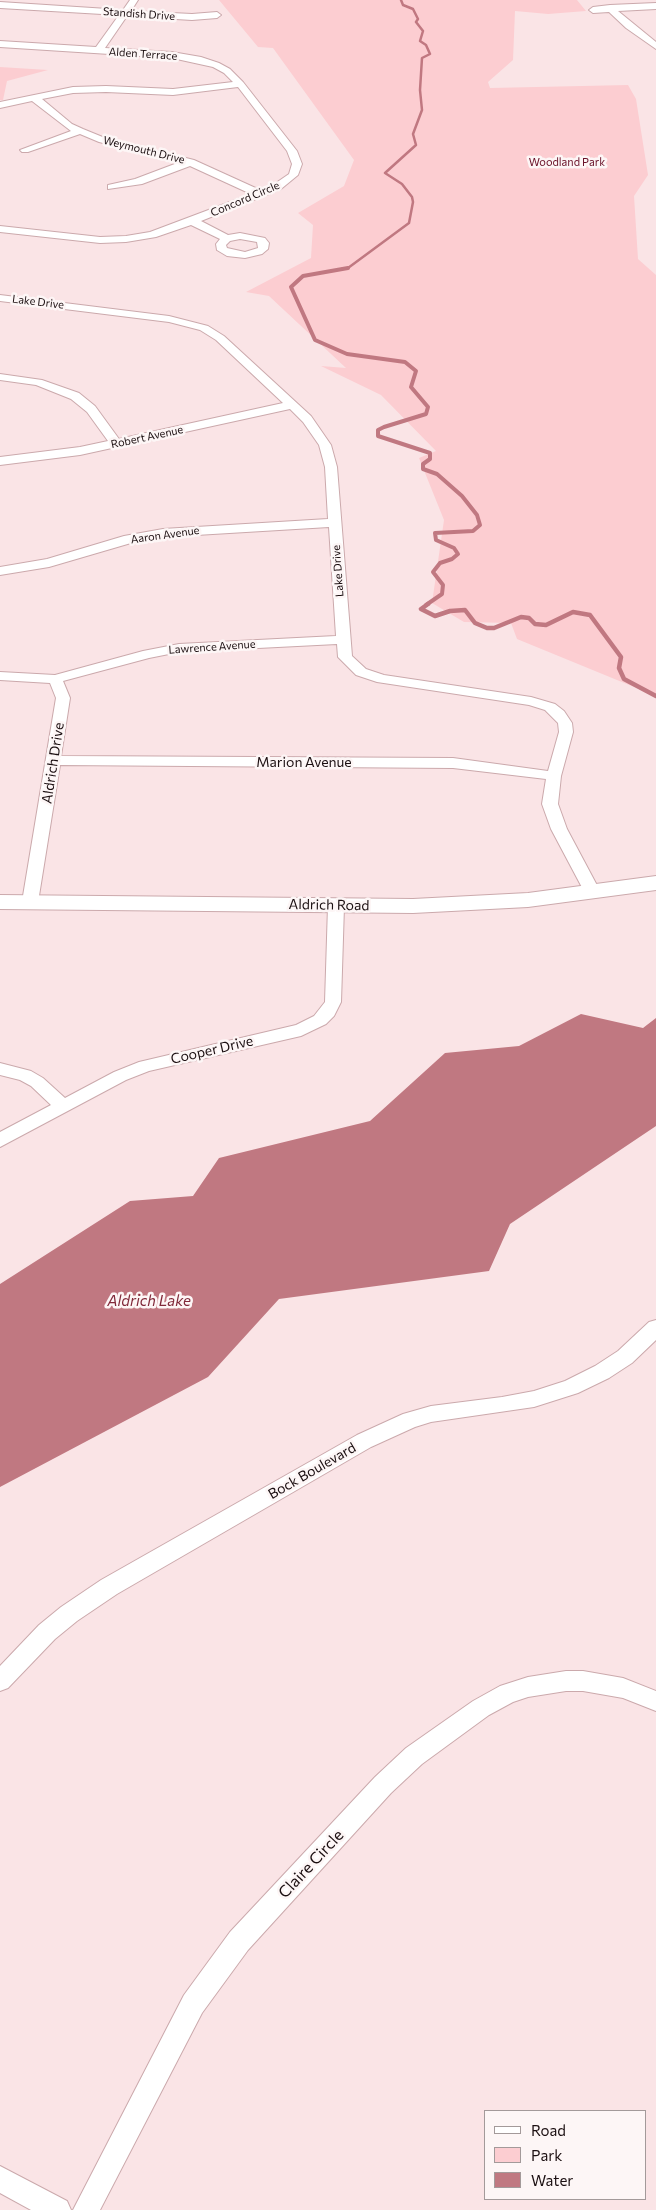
<!DOCTYPE html>
<style>
body{margin:0}
#map{position:relative;width:656px;height:2210px;overflow:hidden;background:#fae4e6;font-family:Commissioner,sans-serif}
canvas{display:block}
.legend{position:absolute;left:484px;top:2110px;width:162px;height:90px;box-sizing:border-box;background:#fdf6f6;border:1px solid #a39a9a;margin:0;padding:6px 9px;list-style:none;font-size:15px;color:#1b0f11}
.legend li{display:flex;align-items:center;gap:10px;height:25px}
.legend b{width:25px;border:1px solid #a39a9a}
</style>
<div id="map">
<canvas width="656" height="2210"></canvas>
<ul class="legend">
<li><b style="height:6px;background:#fff"></b>Road</li>
<li><b style="height:14px;background:#fccdd1"></b>Park</li>
<li><b style="height:14px;background:#c07881"></b>Water</li>
</ul>
</div>
<script>
const ctx = document.querySelector('canvas').getContext('2d');
ctx.lineJoin = 'round';
function fillPath(path, color) { ctx.fillStyle = color; ctx.fill(path, 'evenodd'); }
const poly = rows => new Path2D(rows.map(r => 'M' + r).join(''));
function trace(path, color, width, dash) { ctx.strokeStyle = color; ctx.lineWidth = width; ctx.lineCap = dash ? 'butt' : 'round'; ctx.setLineDash(dash || []); ctx.stroke(path); }
function write(font, color, halo, rows, align = 'center') {
  ctx.font = font + ' Commissioner,sans-serif'; ctx.lineWidth = 5; ctx.setLineDash([]); ctx.textBaseline = 'middle'; ctx.strokeStyle = halo; ctx.fillStyle = color; for (const [text, x, y, turn = 0] of rows) {
    ctx.save(); ctx.translate(x, y); ctx.rotate((+turn || 0) * Math.PI / 180); ctx.textAlign = isNaN(turn) ? turn : align; if (halo) ctx.strokeText(text, 0, 0); ctx.fillText(text, 0, 0); ctx.restore();
  }
}
fillPath(poly([
 [219,0,577,0,586,11,548,14,515,11,513,60,488,82,490,88,628,85,636,99,648,175,634,196,638,259,656,275,656,696,517,639,511,623,464,622,432,603,444,520,419,458,436,451,381,395,321,366,346,368,269,296,246,292,311,258,313,225,298,213,344,186,354,160,273,48,258,47],
 [0,67,48,70,7,81,3,100,0,100]
]), '#fccdd1');
fillPath(poly([
 [581,1014,643,1028,656,1018,656,1126,510,1224,489,1271,279,1299,208,1377,0,1487,0,1284,130,1201,193,1196,219,1158,370,1121,445,1053,519,1046]
]), '#c07881');
trace(poly([
 [342,269,348,268,409,223,413,202,412,197,402,184,385,173,416,145,413,134,422,110,420,90,422,58,430,54,426,45,420,41,423,31,416,22,418,19,413,9,403,5,401,0]
]), '#c07881', 2.5);
trace(poly([
 [348,268,303,276,291,287,315,340,347,354,405,362,416,371,411,387,428,407,426,414,384,427,378,430,378,436,430,453,430,459,423,464,423,469,437,474,462,496,477,515,480,525,473,531,435,533,436,540,454,548,458,554,452,559,440,563,433,572,443,585,442,594,426,605]
]), '#c07881', 4);
trace(poly([
 [428,604,421,609,435,616,450,611,465,610,475,623,487,628,494,628,521,617,529,618,535,624,546,625,573,612,590,615,621,657,619,668,624,679,656,696]
]), '#c07881', 4.5);
const street = poly([
 [130,0,138,0,131,11,192,14,217,12,221,15,217,18,192,20,127,16,105,48,172,52,201,57,219,63,230,69,243,82,297,151,302,164,298,175,281,189,201,221,228,235,240,233,265,238,269,243,268,249,262,254,245,258,227,256,217,250,216,244,220,239,191,225,156,237,126,242,100,243,0,232,0,226,100,237,126,236,150,232,251,194,190,166,142,184,108,189,108,185,135,179,180,162,99,142,80,134,28,152,22,152,20,150,71,131,32,101,0,108,0,102,73,87,106,86,173,89,233,82,224,73,213,67,172,58,0,47,0,41,96,47,119,15,0,8,0,2,123,10,130,0],
 [238,87,287,151,292,164,289,174,273,185,260,190,194,160,105,138,83,129,72,124,42,99,73,93,106,92,173,95,238,87],
 [240,239,257,242,258,248,245,252,227,248,226,245,230,241,240,239],
 [656,3,656,9,618,11,656,42,656,49,626,28,609,12,593,13,589,10,593,7,610,5,656,3],
 [0,295,169,316,208,326,224,336,311,416,331,445,337,467,352,656,366,669,384,675,531,697,555,704,564,711,572,723,573,732,561,776,558,804,567,829,600,891,598,895,586,895,551,829,542,804,546,779,453,768,60,765,38,902,36,906,24,906,22,902,56,698,50,683,0,680,0,672,55,675,143,651,179,644,336,636,329,527,163,537,131,543,49,567,0,575,0,567,47,559,124,536,163,529,328,519,325,467,319,445,303,422,290,409,80,455,0,465,0,457,80,447,108,441,87,412,71,399,36,385,0,380,0,374,42,380,79,393,95,406,119,439,283,403,216,340,200,330,169,322,0,301,0,295],
 [337,644,338,657,356,675,377,682,529,705,545,710,558,723,559,732,548,771,453,758,61,756,70,698,63,681,149,658,179,652,337,644],
 [336,901,342,902,344,906,341,1002,334,1016,326,1024,301,1036,149,1071,126,1080,0,1147,0,1132,51,1105,31,1086,20,1080,0,1075,0,1063,31,1071,43,1078,65,1098,114,1072,139,1062,296,1025,314,1016,325,1002,328,906,330,902,336,901],
 [656,1320,656,1340,632,1363,609,1378,578,1393,534,1407,431,1422,415,1427,371,1447,117,1594,77,1621,55,1639,8,1688,0,1691,0,1666,39,1625,61,1607,101,1580,357,1435,403,1414,431,1406,502,1397,534,1391,565,1381,595,1366,618,1351,649,1322,656,1320],
 [566,1671,583,1671,623,1678,656,1691,656,1711,623,1698,583,1691,566,1691,528,1697,513,1702,489,1715,422,1764,391,1793,248,1950,202,2013,100,2210,73,2210,184,1995,230,1932,375,1777,406,1748,473,1701,500,1686,528,1677,566,1671],
 [0,2166,67,2201,71,2210,31,2210,0,2193,0,2166]
]);
const secondary = poly([
 [656,876,656,890,528,907,413,913,0,909,0,895,413,899,528,893,656,876]
]);
trace(street, '#cba9ac', 2);
trace(secondary, '#cba9ac', 2);
fillPath(street, '#fff');
fillPath(secondary, '#fff');
write('11px', '#1b0f11', '#fdf6f6', [
 ["Standish Drive",139,14,4],
 ["Alden Terrace",143,54,4],
 ["Weymouth Drive",144,150,14],
 ["Concord Circle",245,199,-23],
 ["Lake Drive",38,302,7],
 ["Robert Avenue",147,437,-12],
 ["Aaron Avenue",165,535,-8],
 ["Lake Drive",338,571,-94],
 ["Lawrence Avenue",212,647,-4]
]);
write('11px', '#680f26', '#fdf6f6', [
 ["Woodland Park",567,162]
]);
write('14px', '#1b0f11', '#fdf6f6', [
 ["Marion Avenue",304,762],
 ["Aldrich Drive",53,763,-81],
 ["Aldrich Road",329,905,1],
 ["Cooper Drive",212,1050,-13],
 ["Bock Boulevard",312,1471,-30]
]);
write('italic 15px', '#81293a', '#fdf6f6', [
 ["Aldrich Lake",149,1301]
]);
write('16px', '#1b0f11', '#fdf6f6', [
 ["Claire Circle",311,1864,-47]
]);
</script>
